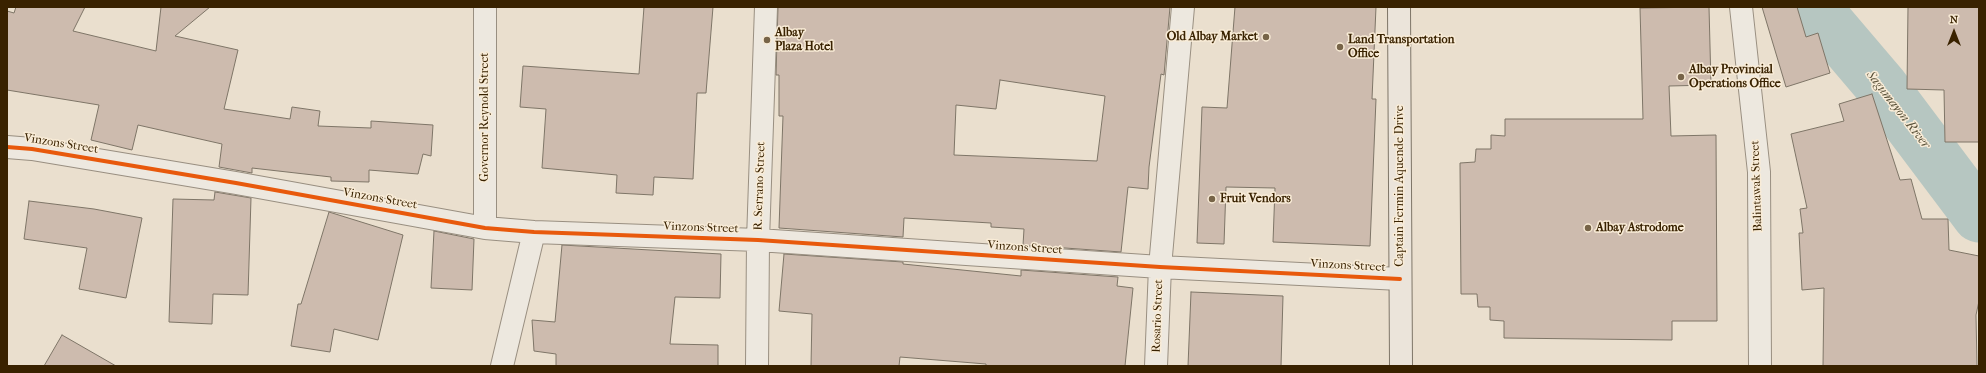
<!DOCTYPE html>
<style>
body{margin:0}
#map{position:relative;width:1986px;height:373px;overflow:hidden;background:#eadfce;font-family:"IM FELL French Canon",serif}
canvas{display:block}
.frame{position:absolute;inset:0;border:8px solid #392200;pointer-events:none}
.north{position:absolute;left:1934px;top:12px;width:40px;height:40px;-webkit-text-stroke:3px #f9ecd7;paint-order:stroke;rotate:0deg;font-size:11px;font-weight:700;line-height:16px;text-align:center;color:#392200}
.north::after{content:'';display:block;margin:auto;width:14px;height:18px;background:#392200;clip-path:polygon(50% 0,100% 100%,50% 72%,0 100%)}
</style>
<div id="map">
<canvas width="1986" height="373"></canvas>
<div class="frame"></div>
<div class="north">N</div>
</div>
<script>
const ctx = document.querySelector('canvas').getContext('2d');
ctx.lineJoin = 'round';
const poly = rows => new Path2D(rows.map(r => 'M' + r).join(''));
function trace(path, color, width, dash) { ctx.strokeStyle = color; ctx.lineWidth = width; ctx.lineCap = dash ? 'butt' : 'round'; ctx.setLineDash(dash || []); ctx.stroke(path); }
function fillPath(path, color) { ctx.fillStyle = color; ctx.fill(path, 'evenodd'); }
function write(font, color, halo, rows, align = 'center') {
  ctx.font = font + ' "IM FELL French Canon",serif'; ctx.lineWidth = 3; ctx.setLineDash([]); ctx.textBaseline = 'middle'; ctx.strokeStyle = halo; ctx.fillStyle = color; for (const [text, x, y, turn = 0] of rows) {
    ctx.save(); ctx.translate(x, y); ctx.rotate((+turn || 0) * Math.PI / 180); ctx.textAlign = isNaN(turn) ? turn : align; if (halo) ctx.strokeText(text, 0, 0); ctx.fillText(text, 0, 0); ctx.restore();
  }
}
trace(poly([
 [1814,7,1882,87,1979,216]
]), '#b6c6c1', 53);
const building = poly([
 [16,7,85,7,73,31,156,51,161,7,210,7,175,36,238,50,224,109,290,119,292,107,320,111,318,126,371,128,371,121,433,125,431,156,423,154,418,174,369,170,369,182,331,181,331,177,252,168,252,173,219,167,222,144,138,125,132,150,91,140,99,105,7,90,7,11,14,13,16,7],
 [644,7,713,7,706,93,697,93,693,179,654,177,653,195,616,193,617,175,542,168,546,109,520,107,523,66,639,74,644,7],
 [778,7,1170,7,1164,75,1161,74,1149,167,1148,189,1128,187,1121,252,1023,245,1024,229,991,227,991,223,904,218,903,237,779,228,783,116,779,116,779,75,776,75,778,7],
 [1000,80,1105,96,1097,161,954,155,956,105,996,109,1000,80],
 [1235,7,1376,7,1372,99,1376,99,1370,246,1273,242,1275,188,1226,187,1224,244,1197,243,1202,107,1227,108,1235,7],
 [1709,7,1711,85,1669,86,1671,136,1716,135,1717,321,1672,321,1672,340,1504,338,1504,321,1490,320,1490,307,1478,307,1477,294,1461,294,1460,163,1475,162,1476,149,1491,149,1491,135,1505,136,1505,119,1643,119,1640,8,1709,7],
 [1762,7,1797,7,1806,37,1818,33,1830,73,1786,87,1762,7],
 [1908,7,1979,7,1979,142,1945,142,1944,90,1907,89,1908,7],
 [1872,94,1900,180,1911,179,1922,219,1948,219,1949,250,1979,256,1979,301,1976,315,1977,366,1823,366,1824,288,1802,290,1799,233,1803,233,1800,209,1807,208,1791,134,1844,121,1839,104,1872,94],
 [215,192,251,198,248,295,213,294,212,324,169,322,173,199,214,200,215,192],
 [29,201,94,209,142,218,126,298,79,289,87,248,24,239,29,201],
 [329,212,403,235,378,340,334,329,330,352,291,346,298,304,301,304,329,212],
 [434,231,474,239,472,290,431,288,434,231],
 [562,245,721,254,720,298,675,297,670,344,718,345,718,366,556,366,556,354,534,351,532,320,555,322,562,245],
 [784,254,903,262,903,264,1021,276,1021,270,1118,277,1117,286,1133,288,1125,366,986,366,986,364,900,357,899,366,811,366,812,314,779,311,784,254],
 [1191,292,1283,296,1281,366,1188,366,1191,292],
 [62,335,116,366,44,366,62,335]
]);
fillPath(building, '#cdbbae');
trace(building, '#7e7567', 1);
const minor = poly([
 [1741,7,1759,172,1760,366],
 [7,147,32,149,236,183,485,228,534,232,758,240,1160,267,1400,279],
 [485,228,485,7],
 [502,366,534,232],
 [757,366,758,240,766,7],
 [1156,366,1160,267,1183,7]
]);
const major = poly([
 [1399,7,1401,366]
]);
trace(minor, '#998f81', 24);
trace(major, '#7e7567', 24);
trace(minor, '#ede8df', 22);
trace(major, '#ebe4da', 22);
trace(poly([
 [7,147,32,149,236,183,485,228,534,232,758,240,1160,267,1400,279]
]), '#e8590c', 4);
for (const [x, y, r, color] of [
 [1266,37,4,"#776448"],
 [767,40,4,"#776448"],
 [1340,47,4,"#776448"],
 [1681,77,4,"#776448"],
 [1212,199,4,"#776448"],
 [1588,228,4,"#776448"]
]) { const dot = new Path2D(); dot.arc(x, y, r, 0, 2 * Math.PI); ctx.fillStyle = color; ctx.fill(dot); trace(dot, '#f9ecd7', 1.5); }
write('bold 12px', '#392200', '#f9ecd7', [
 ["Albay",775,33],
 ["Plaza Hotel",775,47],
 ["Old Albay Market",1258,37,"right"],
 ["Land Transportation",1348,40],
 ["Office",1348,54],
 ["Albay Provincial",1689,70],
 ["Operations Office",1689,84],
 ["Fruit Vendors",1220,199],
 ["Albay Astrodome",1596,228]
], 'left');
write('12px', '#392200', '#f9ecd7', [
 ["Governor Reynold Street",485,117,-90],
 ["Vinzons Street",61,144,9],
 ["R. Serrano Street",760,186,-88],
 ["Captain Fermin Aquende Drive",1400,186,-90],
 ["Balintawak Street",1757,186,-92],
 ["Vinzons Street",380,199,10],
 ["Vinzons Street",701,228,2],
 ["Vinzons Street",1025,248,4],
 ["Vinzons Street",1348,266,3],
 ["Rosario Street",1158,316,-88]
]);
write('italic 13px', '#585038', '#f9ecd7', [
 ["Sagumayon River",1898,110,52]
]);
</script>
